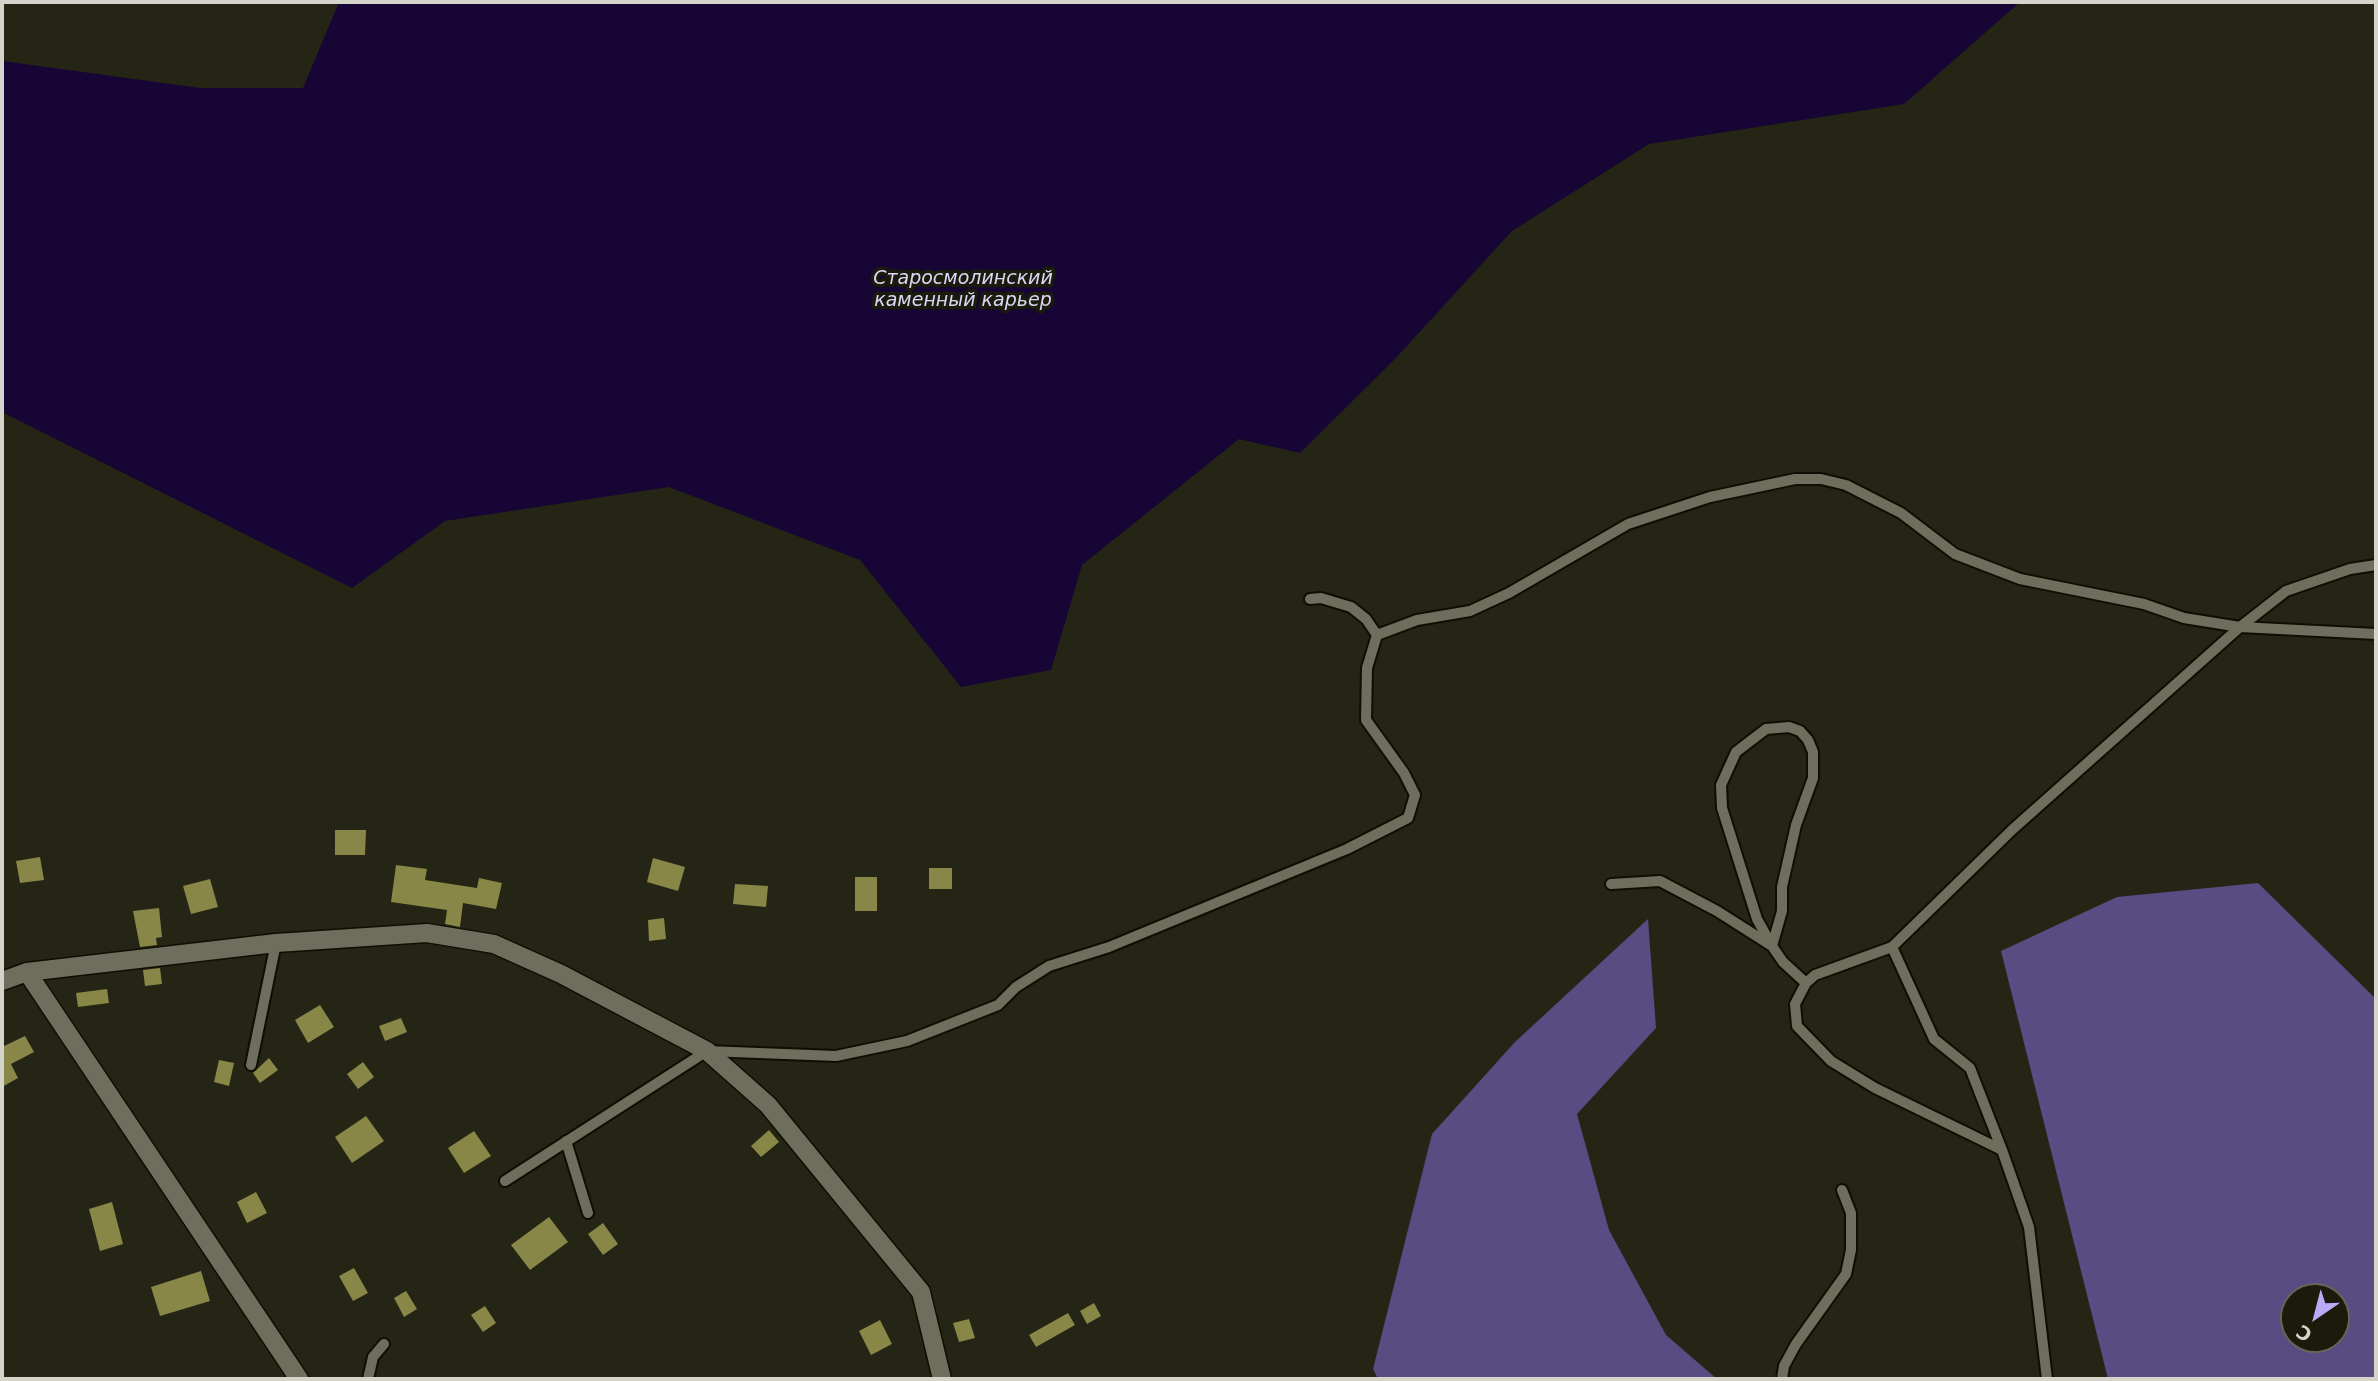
<!DOCTYPE html>
<meta charset="utf-8">
<style>
body{margin:0}
#map{position:relative;width:2378px;height:1381px;overflow:hidden;background:#252515;font-family:"DejaVu Sans",sans-serif}
canvas{display:block}
.frame{position:absolute;inset:0;border:4px solid #d4d4ca;pointer-events:none}
.north{position:absolute;left:2280px;top:1283px;width:70px;height:70px;box-sizing:border-box;background:#1b1b0c;border:2px solid #656558;border-radius:50%;rotate:215deg;font-size:19px;font-weight:700;line-height:28px;text-align:center;color:#d4d4ca}
.north::after{content:'';display:block;margin:auto;width:24px;height:32px;background:#b9abf7;clip-path:polygon(50% 0,100% 100%,50% 72%,0 100%)}
</style>
<div id="map">
<canvas width="2378" height="1381"></canvas>
<div class="frame"></div>
<div class="north">С</div>
</div>
<script>
const ctx = document.querySelector('canvas').getContext('2d');
ctx.lineJoin = 'round';
function fillPath(path, color) { ctx.fillStyle = color; ctx.fill(path, 'evenodd'); }
const poly = rows => new Path2D(rows.map(r => 'M' + r).join(''));
function trace(path, color, width, dash) { ctx.strokeStyle = color; ctx.lineWidth = width; ctx.lineCap = dash ? 'butt' : 'round'; ctx.setLineDash(dash || []); ctx.stroke(path); }
function write(font, color, halo, rows, align = 'center') {
  ctx.font = font + ' "DejaVu Sans",sans-serif'; ctx.lineWidth = 7; ctx.setLineDash([]); ctx.textBaseline = 'middle'; ctx.strokeStyle = halo; ctx.fillStyle = color; for (const [text, x, y, turn = 0] of rows) {
    ctx.save(); ctx.translate(x, y); ctx.rotate((+turn || 0) * Math.PI / 180); ctx.textAlign = isNaN(turn) ? turn : align; if (halo) ctx.strokeText(text, 0, 0); ctx.fillText(text, 0, 0); ctx.restore();
  }
}
fillPath(poly([
 [2258,883,2376,999,2376,1379,2108,1379,2001,951,2117,897],
 [2294,1297,2336,1297,2336,1339,2294,1339],
 [1648,919,1656,1028,1577,1114,1609,1230,1666,1335,1717,1379,1378,1379,1373,1369,1432,1134,1515,1042]
]), '#584d83');
fillPath(poly([
 [339,2,2020,2,1904,104,1649,144,1512,231,1394,360,1300,453,1239,439,1082,565,1051,670,961,687,860,560,669,487,445,521,352,588,2,412,2,61,200,88,303,88]
]), '#160535');
fillPath(poly([
 [335,830,366,830,365,855,335,855],
 [40,857,44,880,20,883,16,861],
 [653,858,685,867,678,891,647,882],
 [396,865,427,869,425,880,477,888,479,878,502,883,496,909,463,903,460,927,445,924,447,910,391,902],
 [929,868,952,868,952,889,929,889],
 [855,877,877,877,877,911,855,911],
 [210,879,218,907,191,914,183,886],
 [735,884,768,886,766,907,733,904],
 [159,908,162,937,156,938,157,945,140,947,133,911],
 [664,918,666,939,649,941,648,920],
 [160,968,162,984,145,986,143,970],
 [107,989,109,1003,78,1007,76,993],
 [320,1005,334,1027,308,1043,295,1020],
 [401,1018,407,1032,385,1041,379,1026],
 [25,1036,34,1052,11,1064,18,1078,2,1087,2,1047],
 [269,1058,278,1070,260,1083,253,1073],
 [219,1060,234,1063,229,1086,214,1082],
 [363,1062,374,1077,358,1089,347,1074],
 [366,1116,384,1141,352,1163,335,1137],
 [769,1130,779,1142,761,1157,751,1146],
 [474,1131,491,1156,464,1173,448,1148],
 [256,1192,267,1213,247,1223,237,1202],
 [112,1202,123,1244,100,1251,89,1209],
 [549,1217,568,1242,530,1270,511,1245],
 [603,1223,618,1244,603,1255,588,1234],
 [354,1268,368,1293,353,1301,339,1276],
 [201,1271,210,1301,160,1316,151,1287],
 [406,1291,417,1309,404,1317,394,1298],
 [1094,1303,1101,1316,1087,1324,1080,1311],
 [485,1306,496,1323,483,1332,471,1315],
 [1068,1313,1075,1325,1036,1347,1029,1335],
 [969,1319,975,1338,959,1342,953,1323],
 [880,1320,892,1344,871,1355,859,1331]
]), '#888747');
const lane = poly([
 [1310,599,1321,598,1351,607,1366,619,1377,635],
 [1789,727,1800,731,1808,740,1813,752,1813,778,1796,825,1782,887,1782,911,1772,946,1757,919,1722,808,1721,785,1736,752,1766,729,1789,727],
 [1611,884,1660,881,1717,911,1772,946,1783,962,1806,983],
 [1892,947,1934,1039,1970,1068,2002,1150,2029,1227,2047,1379],
 [251,1065,276,943],
 [566,1141,588,1213],
 [2002,1150,1875,1088,1831,1061,1797,1026,1795,1004,1806,983,1815,975,1892,947,2013,829,2240,627,2286,591,2350,569,2376,565],
 [505,1181,707,1051,836,1056,907,1041,998,1005,1016,987,1049,966,1109,947,1347,849,1408,818,1415,795,1404,773,1366,720,1367,668,1377,635,1417,620,1470,611,1509,593,1628,524,1710,497,1795,479,1821,479,1846,485,1901,513,1955,554,2020,579,2144,604,2184,618,2240,627,2376,634],
 [368,1379,373,1357,384,1344],
 [1782,1379,1784,1366,1796,1344,1846,1274,1851,1250,1851,1213,1842,1190]
]);
const street = poly([
 [27,972,299,1379],
 [2,981,27,972,276,943,427,933,494,944,561,974,707,1051,768,1105,921,1292,942,1379]
]);
trace(lane, '#0e0e02', 14);
trace(street, '#0e0e02', 21);
trace(lane, '#6e6e5d', 10);
trace(street, '#6e6e5d', 18);
write('italic 19px', '#dbd6f8', '#1b1b0c', [
 ["Старосмолинский",963,279],
 ["каменный карьер",963,301]
]);
</script>
